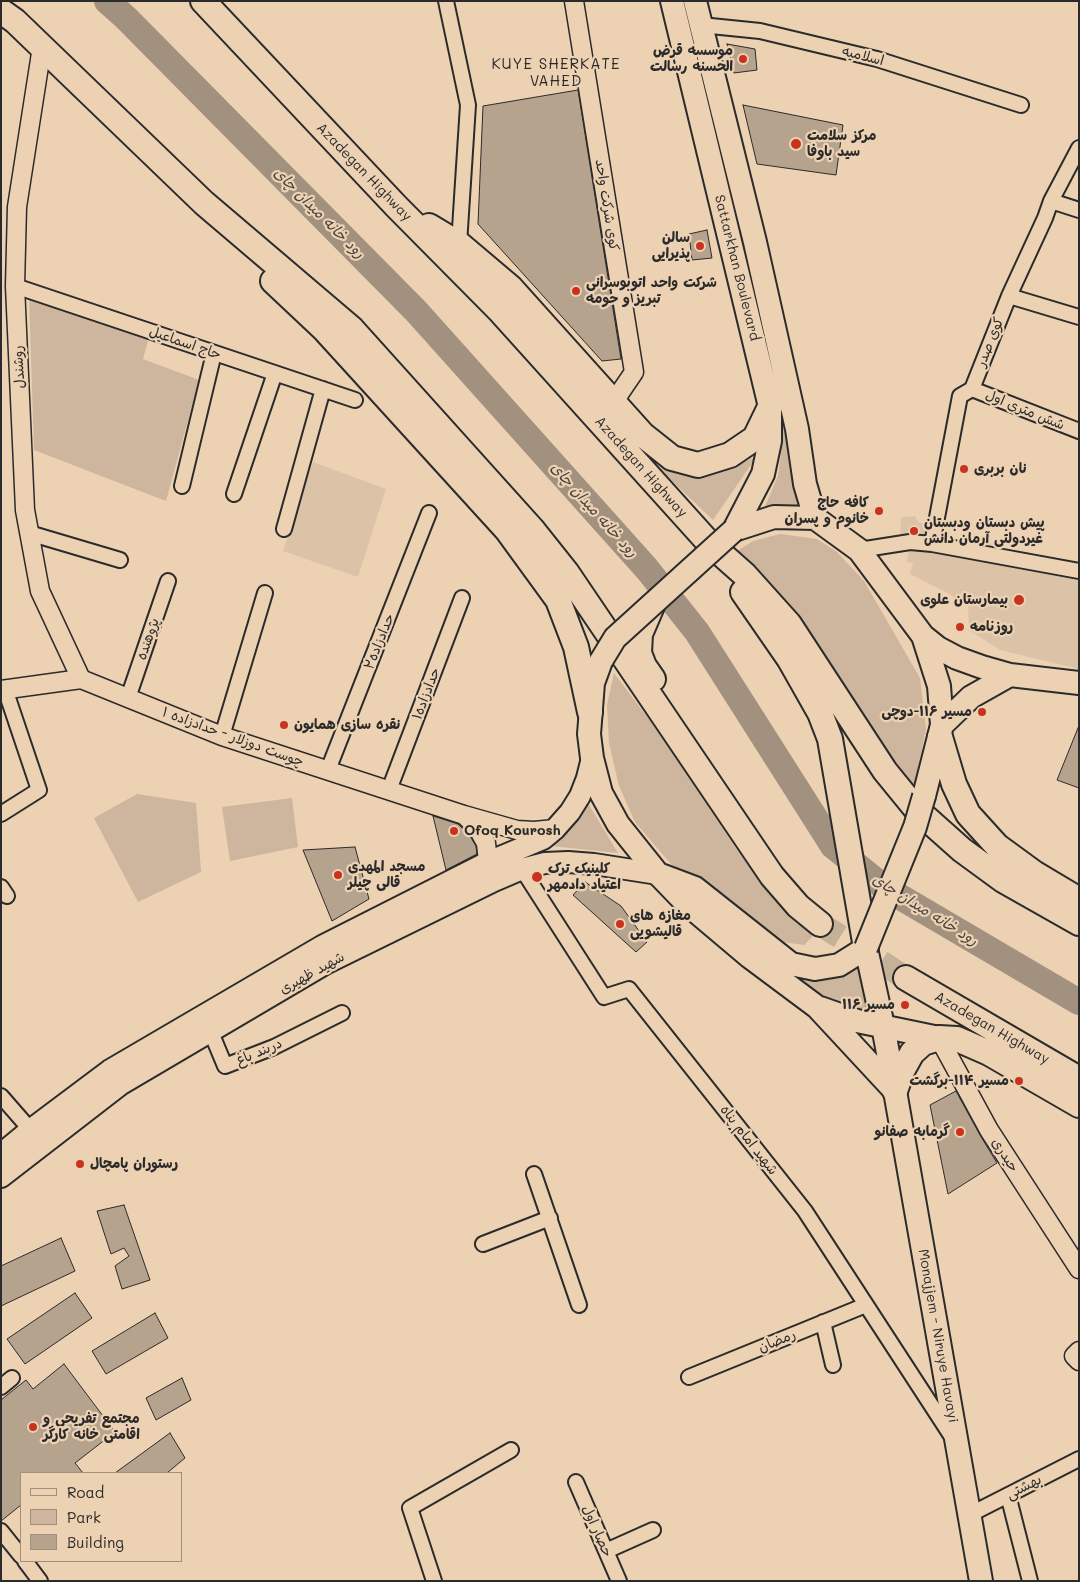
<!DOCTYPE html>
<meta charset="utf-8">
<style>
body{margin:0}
#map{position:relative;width:1080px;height:1582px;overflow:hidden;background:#ecd1b3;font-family:Mali,sans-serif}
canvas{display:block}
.frame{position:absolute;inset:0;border:2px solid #2b2b2b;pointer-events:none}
.legend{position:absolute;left:20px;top:1472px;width:162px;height:90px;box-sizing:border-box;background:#ecd1b3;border:1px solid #9f8f7d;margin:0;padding:6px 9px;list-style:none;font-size:15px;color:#2b2b2b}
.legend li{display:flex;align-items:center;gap:10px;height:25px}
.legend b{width:25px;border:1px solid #9f8f7d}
</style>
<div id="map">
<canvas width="1080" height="1582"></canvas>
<div class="frame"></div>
<ul class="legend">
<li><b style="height:6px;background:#ecd1b3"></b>Road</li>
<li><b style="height:14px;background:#cdb69d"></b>Park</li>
<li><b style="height:14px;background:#b6a38e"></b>Building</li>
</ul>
</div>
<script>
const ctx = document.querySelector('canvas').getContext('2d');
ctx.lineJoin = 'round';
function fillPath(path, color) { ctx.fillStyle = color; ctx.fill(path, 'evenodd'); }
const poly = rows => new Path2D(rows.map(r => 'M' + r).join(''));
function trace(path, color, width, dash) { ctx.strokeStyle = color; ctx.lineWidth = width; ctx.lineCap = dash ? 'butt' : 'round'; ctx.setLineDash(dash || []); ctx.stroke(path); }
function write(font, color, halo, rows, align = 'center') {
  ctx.font = font + ' Mali,"Playpen Sans Arabic",sans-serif'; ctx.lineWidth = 4.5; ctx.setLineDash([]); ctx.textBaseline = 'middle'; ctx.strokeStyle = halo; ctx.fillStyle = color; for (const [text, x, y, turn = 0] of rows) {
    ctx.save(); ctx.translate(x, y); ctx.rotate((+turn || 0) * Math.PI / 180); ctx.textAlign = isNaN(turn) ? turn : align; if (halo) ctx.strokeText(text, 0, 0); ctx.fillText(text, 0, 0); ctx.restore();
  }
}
fillPath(poly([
 [313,462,386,489,358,577,283,551],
 [915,516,919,523,930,522,927,540,900,540,901,517],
 [910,542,1079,577,1079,669,1000,650,969,630,968,606,949,594,910,574,913,563,907,562]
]), '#dcc3a8');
fillPath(poly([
 [29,295,149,337,143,359,199,380,166,501,34,450],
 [780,390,792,456,797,505,763,511,778,476,781,453,775,392],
 [757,456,713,520,651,461,677,472,701,474,730,469],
 [780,534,817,539,837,552,864,581,920,678,926,729,912,795,734,553,753,541],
 [614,673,651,722,737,850,775,901,813,936,804,945,782,942,732,918,670,863,635,822,619,786,609,743,607,705],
 [137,794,196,803,201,872,138,902,94,818],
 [292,798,298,847,230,861,222,807],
 [586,800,618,853,552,846],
 [859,966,869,1013,826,1001,786,970]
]), '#cdb69d');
trace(poly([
 [107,1,126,18,416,311,647,569,697,632,833,846,885,888,1079,1002]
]), '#a2917f', 26);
const building = poly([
 [727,44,755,49,757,70,734,73,727,44],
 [578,90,621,359,602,361,478,224,483,106,578,90],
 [743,105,843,125,836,175,757,164,743,105],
 [707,230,712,258,692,260,689,234,707,230],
 [1078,728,1079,728,1079,788,1057,780,1078,728],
 [433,816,458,824,469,834,476,846,477,854,446,870,433,816],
 [355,847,369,899,332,921,303,850,355,847],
 [585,882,621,906,647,942,636,952,573,895,585,882],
 [956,1091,980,1135,997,1163,948,1194,930,1105,956,1091],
 [124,1205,150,1280,122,1289,115,1266,129,1256,124,1248,111,1254,97,1211,124,1205],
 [61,1238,75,1271,1,1306,1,1266,61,1238],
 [75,1293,92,1318,25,1364,7,1339,75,1293],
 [155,1313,168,1338,106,1374,92,1351,155,1313],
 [64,1364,115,1432,75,1463,83,1473,21,1473,21,1505,1,1521,1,1400,26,1380,33,1389,64,1364],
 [182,1378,191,1400,156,1420,146,1398,182,1378],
 [170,1433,185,1458,167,1473,115,1473,170,1433]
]);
fillPath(building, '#b6a38e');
trace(building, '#2b2b2b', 1);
trace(poly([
 [820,924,906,978]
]), '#c5b098', 24, [24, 12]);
const minor = poly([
 [446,1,468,105,459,244],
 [701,25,760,31,877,59,1021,105],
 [1051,201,1079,210],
 [15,286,355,400],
 [1009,296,1079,317],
 [972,389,1079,431],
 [182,486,214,353],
 [234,494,275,373],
 [284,529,323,389],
 [29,533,120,560],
 [932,544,960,396,972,389,1009,296,1045,218,1051,201,1079,148],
 [859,550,910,542,932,544,1079,571],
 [128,698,168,581],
 [222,736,265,593],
 [328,770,429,513],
 [389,790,462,598],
 [1,814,39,790,5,689],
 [522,869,604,997,629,989,805,1211,952,1437],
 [1,887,7,896],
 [208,1025,225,1066,274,1047,342,1013],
 [1,1096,35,1135],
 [534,1174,579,1305],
 [483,1244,550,1218],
 [823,1322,833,1365],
 [689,1377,866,1305],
 [1,1387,12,1378],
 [576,1482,619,1581],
 [1008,1495,1030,1581],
 [969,1515,1079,1459],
 [1,1531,21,1556],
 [606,1551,653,1530],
 [25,1561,40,1581],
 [434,1581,410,1508,511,1450]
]);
const tertiary = poly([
 [574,1,634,372,613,403],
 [42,47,17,207,15,286,25,510,40,591,81,679],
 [1,690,81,679,222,736,464,815],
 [488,862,486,843,477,827,464,815,517,830,534,831,555,829],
 [939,1038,989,1130,1079,1269],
 [1079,1351,1074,1356,1079,1361]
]);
const secondary = poly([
 [1,1154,30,1130,110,1070,322,946,488,862,543,839,555,829,570,812,580,796,587,778,592,758],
 [1,1177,120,1085,327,963,494,881,522,869,545,863,568,862,594,864,658,874]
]);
const primary = poly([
 [672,1,770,407,770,441,763,474,734,530],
 [695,1,755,242,797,429,805,484,815,518],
 [734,530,774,517,815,518,859,550,923,636,939,686,942,725,924,796],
 [923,636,938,648,957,658,982,667,1010,675,1079,683],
 [601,661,593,683,589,734,592,758,601,793,618,824,658,874,695,888,791,964,815,969,839,965,866,948,883,1026,895,1091,817,1007,750,957,686,903,658,874],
 [942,725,971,697,1010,675],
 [820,1008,857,1021,939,1038],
 [895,1091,981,1581]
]);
const trunk = poly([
 [203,1,396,206,499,310,709,543,745,575,789,624,885,771,916,809,962,850,1003,880,1079,923],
 [1,11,15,21,204,203,352,329,532,529,567,573,772,876,798,906,820,924],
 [429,226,459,244,511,288,643,435,672,458,698,465,730,455,755,438,770,407],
 [273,281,324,329,507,530,558,600,576,647,590,712],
 [743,592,790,660,820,713,830,739,866,948],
 [652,606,640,634,639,653,644,666,653,679],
 [940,737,954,784,968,814,997,846,1034,873,1079,900],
 [906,978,1079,1079],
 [895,1091,902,1071,912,1053,923,1043,939,1038,957,1039,989,1053,1079,1105]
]);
trace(minor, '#2b2b2b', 18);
trace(tertiary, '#2b2b2b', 21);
trace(secondary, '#2b2b2b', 24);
trace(primary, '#2b2b2b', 26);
trace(trunk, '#2b2b2b', 28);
trace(minor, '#ecd1b3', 14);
trace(tertiary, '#ecd1b3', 18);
trace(secondary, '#ecd1b3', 20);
trace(primary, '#ecd1b3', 22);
trace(trunk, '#ecd1b3', 24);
const primaryBridge = poly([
 [601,661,615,638,734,530],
 [866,948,915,827,924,796]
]);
trace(primaryBridge, '#2b2b2b', 26, []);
trace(primaryBridge, '#ecd1b3', 22);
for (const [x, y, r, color] of [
 [743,59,5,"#c8321e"],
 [796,144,6,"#c8321e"],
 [700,246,5,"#c8321e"],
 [576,291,5,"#c8321e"],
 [964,469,5,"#c8321e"],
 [879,511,5,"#c8321e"],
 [914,531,5,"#c8321e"],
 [1019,600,6,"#c8321e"],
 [960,627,5,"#c8321e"],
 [982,712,5,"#c8321e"],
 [284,725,5,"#c8321e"],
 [454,831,5,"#c8321e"],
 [338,875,5,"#c8321e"],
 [537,877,6,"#c8321e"],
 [620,924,5,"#c8321e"],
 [905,1005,5,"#c8321e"],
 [1019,1081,5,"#c8321e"],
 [960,1132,5,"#c8321e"],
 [80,1164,5,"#c8321e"],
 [33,1427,5,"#c8321e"]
]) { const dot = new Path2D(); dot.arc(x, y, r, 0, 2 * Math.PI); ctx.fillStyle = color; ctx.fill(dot); trace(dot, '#ecd1b3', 2); }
write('bold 14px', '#2b2b2b', '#ecd1b3', [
 ["موسسه قرض",733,51,"right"],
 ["الحسنه رسالت",733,67,"right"],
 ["مرکز سلامت",807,136],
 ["سید باوفا",807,152],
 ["سالن",690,238,"right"],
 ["پذیرایی",690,254,"right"],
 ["شرکت واحد اتوبوسرانی",586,283],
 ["تبریز و حومه",586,299],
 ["نان بربری",974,469],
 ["کافه حاج‌",869,503,"right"],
 ["خانوم‌ و پسران",869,519,"right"],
 ["پیش دبستان ودبستان",924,523],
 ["غیردولتی آرمان دانش",924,539],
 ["بیمارستان علوی",1008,600,"right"],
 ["روزنامه",970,627],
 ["مسیر ۱۱۶-دوچی",972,712,"right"],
 ["نقره سازی همایون",294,725],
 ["Ofoq Kourosh",464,831],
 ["مسجد المهدی",348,867],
 ["قالی چیلر",348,883],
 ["کلینیک ترک",548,869],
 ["اعتیاد دادمهر",548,885],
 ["مغازه های",630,916],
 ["قالیشویی",630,932],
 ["مسیر ۱۱۶",895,1005,"right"],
 ["مسیر ۱۱۴-برگشت",1009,1081,"right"],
 ["گرمابه صفانو",950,1132,"right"],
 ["رستوران پامچال",90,1164],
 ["مجتمع تفریحی و",43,1419],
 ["اقامتی خانه کارگر",43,1435]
], 'left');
write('14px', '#2b2b2b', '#ecd1b3', [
 ["اسلامیه",863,56,14],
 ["Azadegan Highway",364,172,46],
 ["کوی شرکت واحد",607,205,81],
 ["Sattarkhan Boulevard",737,268,76],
 ["کوی صدر",990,342,-68],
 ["حاج اسماعیل",185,343,19],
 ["روشندل",19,367,-93],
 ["شش متری اول",1025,410,22],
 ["Azadegan Highway",641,467,48],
 ["پژوهنده",148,639,-71],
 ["حدادزاده۲",379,642,-68],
 ["حدادزاده۱",426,694,-69],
 ["چوست دوزلار - حدادزاده ۱",233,737,20],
 ["شهید ظهیری",312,973,-29],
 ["Azadegan Highway",992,1028,30],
 ["دربند باغ",259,1052,-23],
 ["شهید امام پناه",749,1140,52],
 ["حیدری",1005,1155,57],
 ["Monajjem - Niruye Havayi",938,1336,80],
 ["رمضان",777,1341,-22],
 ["بهشتی",1024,1487,-27],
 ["حصار اول",597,1531,66]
]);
ctx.letterSpacing = '1px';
write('15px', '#2b2b2b', '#ecd1b3', [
 ["KUYE SHERKATE",556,64],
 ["VAHED",556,81]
]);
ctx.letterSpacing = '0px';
write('italic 15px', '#494440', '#ecd1b3', [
 ["رود خانه میدان چای",319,213,45],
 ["رود خانه میدان چای",594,510,48],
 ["رود خانه میدان چای",925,910,32]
]);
</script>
